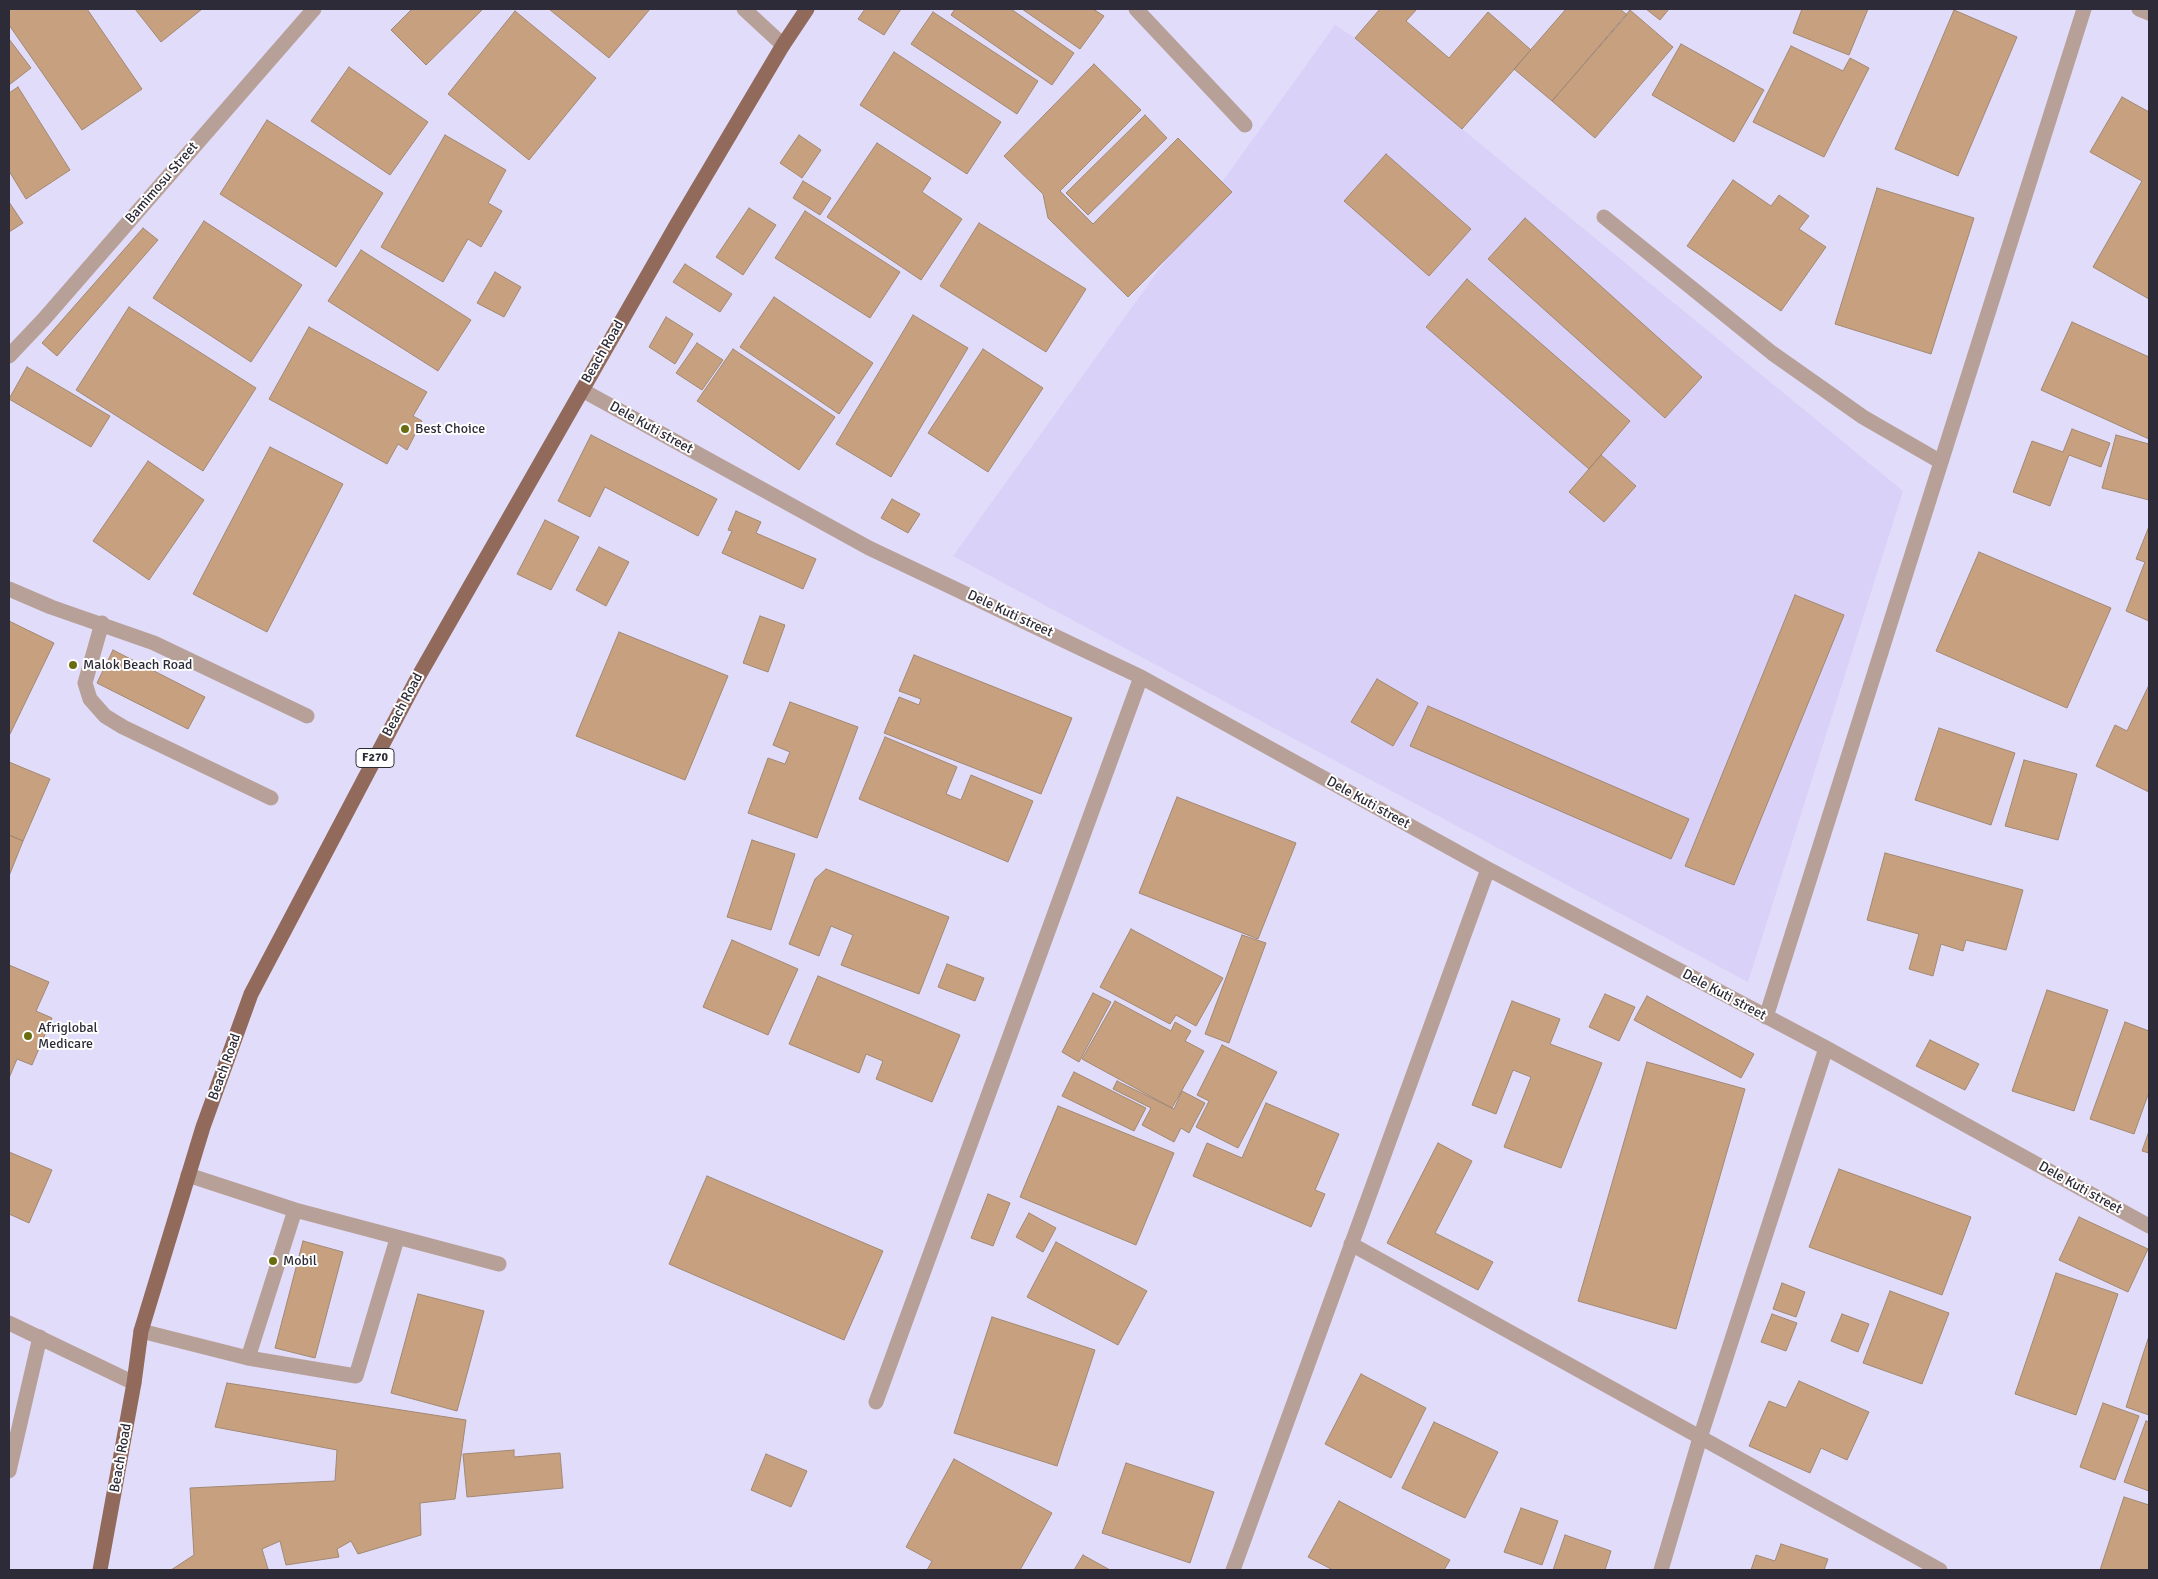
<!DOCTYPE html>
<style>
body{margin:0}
#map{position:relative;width:2158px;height:1579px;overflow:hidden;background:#e2dcfb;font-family:Signika,sans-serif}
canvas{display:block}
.frame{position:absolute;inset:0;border:10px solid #2d2b37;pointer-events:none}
</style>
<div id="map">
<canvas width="2158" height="1579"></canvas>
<div class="frame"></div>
</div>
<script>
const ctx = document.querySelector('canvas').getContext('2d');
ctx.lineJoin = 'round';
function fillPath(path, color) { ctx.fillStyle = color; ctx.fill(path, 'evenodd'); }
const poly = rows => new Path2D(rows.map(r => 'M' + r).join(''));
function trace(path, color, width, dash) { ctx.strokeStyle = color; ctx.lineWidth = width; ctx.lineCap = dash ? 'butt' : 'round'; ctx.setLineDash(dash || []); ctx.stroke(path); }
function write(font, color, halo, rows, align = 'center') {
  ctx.font = font + ' Signika,sans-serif'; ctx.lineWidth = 4; ctx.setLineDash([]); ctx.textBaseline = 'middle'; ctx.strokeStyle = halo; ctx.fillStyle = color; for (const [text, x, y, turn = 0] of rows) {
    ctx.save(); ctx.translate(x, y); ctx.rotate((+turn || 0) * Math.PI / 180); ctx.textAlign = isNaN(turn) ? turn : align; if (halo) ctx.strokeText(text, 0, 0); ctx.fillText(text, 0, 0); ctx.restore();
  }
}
fillPath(poly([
 [1335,25,1355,38,1462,129,1903,491,1748,982,953,556]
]), '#d9d1f7');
const building = poly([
 [9,9,87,9,142,89,82,130,9,25,9,9],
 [135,9,202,9,161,42,135,9],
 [412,9,483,9,426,65,391,30,412,9],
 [549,9,650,9,609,58,549,9],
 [865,9,901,9,884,35,858,19,865,9],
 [955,9,1011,9,1074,53,1052,85,951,15,955,9],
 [1022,9,1093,9,1104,16,1080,49,1022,9],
 [1380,9,1417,9,1406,21,1449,58,1488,12,1531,50,1462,129,1355,38,1380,9],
 [1566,9,1620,9,1627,15,1552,101,1514,69,1566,9],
 [1646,9,1669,9,1660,20,1646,9],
 [1802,9,1868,9,1849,55,1793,33,1802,9],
 [1630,10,1673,47,1595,138,1552,101,1630,10],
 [1954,10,2017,37,1958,176,1895,149,1954,10],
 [515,11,596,78,529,160,448,94,515,11],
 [933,12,1038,81,1017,114,911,44,933,12],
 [9,39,31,68,9,85,9,39],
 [1681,44,1764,90,1734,142,1652,95,1681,44],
 [1791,46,1843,71,1850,58,1869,68,1824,157,1753,122,1791,46],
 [894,52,1001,122,967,174,860,105,894,52],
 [1094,64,1141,110,1060,191,1093,224,1178,138,1232,192,1128,297,1048,218,1043,194,1004,156,1094,64],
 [349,67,428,122,390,175,311,121,349,67],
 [18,87,70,170,26,199,9,171,9,93,18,87],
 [2122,97,2149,112,2149,299,2093,267,2142,181,2090,152,2122,97],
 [1145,115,1167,138,1088,215,1066,193,1145,115],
 [267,120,383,193,336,267,220,194,267,120],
 [445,135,506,170,488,203,502,211,481,247,468,239,443,282,381,247,445,135],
 [799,135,821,150,802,178,780,163,799,135],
 [877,143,931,178,922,192,962,219,921,280,827,217,877,143],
 [1386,154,1471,229,1429,276,1344,201,1386,154],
 [1733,180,1771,206,1779,195,1809,216,1799,229,1826,247,1781,311,1687,246,1733,180],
 [803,181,831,198,820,215,793,198,803,181],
 [1877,188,1974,218,1931,354,1835,324,1877,188],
 [9,202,23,223,9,232,9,202],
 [749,208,776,225,743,275,716,257,749,208],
 [805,211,900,272,870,318,775,258,805,211],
 [1525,218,1702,377,1665,418,1488,259,1525,218],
 [204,221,302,285,251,362,153,298,204,221],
 [979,223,1086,289,1046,352,940,286,979,223],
 [143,228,158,240,57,356,42,343,143,228],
 [361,250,471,320,438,371,328,301,361,250],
 [685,264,732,294,720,312,673,282,685,264],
 [495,272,521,287,504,317,477,303,495,272],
 [1467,279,1630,421,1589,469,1426,327,1467,279],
 [774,297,873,363,839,414,740,347,774,297],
 [129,307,256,388,203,471,76,390,129,307],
 [913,315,968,348,891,477,836,444,913,315],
 [666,317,693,334,675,364,649,347,666,317],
 [2072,322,2149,357,2149,439,2041,390,2072,322],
 [309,327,427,392,413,416,422,421,407,450,398,444,387,464,269,399,309,327],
 [697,343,723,360,702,390,676,373,697,343],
 [733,349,835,417,799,470,697,401,733,349],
 [983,349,1043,388,988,472,928,433,983,349],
 [27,367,110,416,91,447,9,399,27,367],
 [2072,429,2110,443,2101,467,2069,455,2050,506,2013,492,2032,441,2063,452,2072,429],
 [591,435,717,499,698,536,605,487,590,517,558,501,591,435],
 [2116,435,2149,444,2149,500,2102,488,2116,435],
 [270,447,343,484,267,632,193,594,270,447],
 [1601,455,1636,486,1604,522,1569,492,1601,455],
 [148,461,204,500,149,580,93,541,148,461],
 [892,499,920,514,908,533,881,518,892,499],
 [736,511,761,522,756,533,816,559,803,589,722,553,732,531,728,530,736,511],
 [545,520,579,537,551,590,517,574,545,520],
 [2148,529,2149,529,2149,621,2126,611,2145,562,2136,559,2148,529],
 [599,547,629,562,606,606,576,590,599,547],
 [1979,552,2111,608,2067,708,1936,651,1979,552],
 [1795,595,1844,615,1734,885,1685,866,1795,595],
 [760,616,785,625,768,672,743,663,760,616],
 [9,621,54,643,10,734,9,733,9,621],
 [619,632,728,676,685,780,576,736,619,632],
 [113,650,205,697,188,729,97,683,113,650],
 [914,655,1072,718,1041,794,884,733,899,697,919,705,921,699,899,691,914,655],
 [1377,679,1418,703,1393,746,1351,722,1377,679],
 [2149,685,2149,792,2096,766,2115,725,2127,731,2149,685],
 [790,702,858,727,817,838,748,813,768,758,785,764,790,752,773,745,790,702],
 [1428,706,1689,819,1671,859,1410,746,1428,706],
 [1939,728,2015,753,1991,825,1915,800,1939,728],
 [885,737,957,767,946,794,961,800,971,775,1033,801,1008,862,859,799,885,737],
 [2024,760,2077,774,2058,840,2005,826,2024,760],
 [9,762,50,779,23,841,9,835,9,762],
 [1177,797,1296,843,1258,939,1139,893,1177,797],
 [9,835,23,841,9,876,9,835],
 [752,840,795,854,771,930,727,917,752,840],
 [1885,853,2023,890,2006,950,1966,940,1963,951,1941,944,1933,976,1909,969,1919,934,1867,920,1885,853],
 [826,869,949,917,919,994,841,965,853,935,831,926,819,956,789,944,815,879,826,869],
 [1131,929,1223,978,1196,1026,1176,1015,1170,1024,1100,987,1131,929],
 [1242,935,1266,943,1229,1043,1205,1034,1242,935],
 [732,940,798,969,768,1035,703,1007,732,940],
 [947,964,984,978,975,1001,938,987,947,964],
 [9,965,49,982,36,1011,52,1018,32,1065,17,1059,9,1078,9,965],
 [818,976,960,1035,932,1102,876,1079,883,1061,866,1054,859,1073,789,1044,818,976],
 [2047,990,2108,1010,2074,1111,2012,1091,2047,990],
 [1093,993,1111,1002,1079,1062,1062,1052,1093,993],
 [1605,994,1635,1007,1619,1041,1589,1027,1605,994],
 [1647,996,1754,1054,1741,1078,1634,1020,1647,996],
 [1115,1001,1171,1031,1175,1022,1191,1031,1185,1041,1204,1051,1172,1108,1082,1059,1115,1001],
 [1512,1001,1560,1019,1550,1044,1602,1063,1561,1168,1504,1147,1531,1077,1513,1070,1496,1114,1472,1105,1512,1001],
 [2125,1022,2149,1031,2149,1092,2134,1134,2090,1119,2125,1022],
 [1930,1040,1979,1064,1965,1090,1916,1066,1930,1040],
 [1222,1045,1277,1072,1238,1148,1196,1127,1209,1101,1197,1095,1222,1045],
 [1647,1062,1745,1089,1676,1329,1578,1301,1647,1062],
 [1074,1072,1146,1108,1134,1131,1062,1096,1074,1072],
 [1117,1081,1174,1109,1182,1091,1205,1103,1189,1133,1181,1128,1174,1142,1142,1125,1151,1108,1113,1089,1117,1081],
 [1266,1103,1339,1134,1315,1190,1325,1194,1311,1227,1193,1176,1207,1143,1242,1158,1266,1103],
 [1058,1106,1174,1153,1136,1245,1020,1197,1058,1106],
 [2149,1131,2149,1153,2142,1151,2149,1131],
 [1438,1143,1472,1161,1435,1233,1493,1262,1478,1290,1387,1243,1438,1143],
 [9,1152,52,1170,29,1223,9,1214,9,1152],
 [1839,1169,1971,1217,1942,1295,1809,1247,1839,1169],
 [707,1176,883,1251,844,1340,669,1264,707,1176],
 [988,1194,1010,1203,993,1246,971,1238,988,1194],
 [1029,1213,1056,1228,1043,1252,1016,1237,1029,1213],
 [2079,1217,2148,1249,2128,1292,2059,1260,2079,1217],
 [303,1241,343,1252,315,1358,275,1348,303,1241],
 [1056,1242,1147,1291,1118,1345,1027,1297,1056,1242],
 [2056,1273,2118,1294,2076,1415,2015,1394,2056,1273],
 [1782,1283,1805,1292,1796,1317,1773,1309,1782,1283],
 [1890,1291,1949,1313,1922,1384,1863,1363,1890,1291],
 [418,1294,484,1311,457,1411,391,1393,418,1294],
 [1772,1314,1797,1323,1786,1351,1761,1342,1772,1314],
 [1842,1314,1869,1324,1858,1352,1831,1341,1842,1314],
 [992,1317,1095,1350,1057,1466,954,1433,992,1317],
 [2149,1336,2149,1415,2126,1407,2149,1336],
 [1361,1374,1426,1408,1391,1478,1325,1444,1361,1374],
 [1799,1381,1869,1412,1847,1460,1821,1448,1810,1473,1749,1446,1769,1401,1786,1408,1799,1381],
 [227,1383,466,1420,455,1499,420,1503,421,1535,358,1554,351,1541,337,1549,339,1557,286,1565,280,1541,262,1549,268,1569,265,1570,171,1570,194,1555,190,1488,335,1481,337,1450,215,1427,227,1383],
 [2103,1403,2139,1416,2115,1480,2080,1467,2103,1403],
 [2146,1421,2149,1422,2149,1491,2124,1482,2146,1421],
 [1434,1422,1498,1452,1465,1518,1402,1488,1434,1422],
 [514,1450,514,1457,560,1453,563,1488,467,1497,463,1454,514,1450],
 [766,1454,807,1471,791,1507,751,1490,766,1454],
 [954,1459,1052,1513,1020,1570,927,1570,932,1561,906,1547,954,1459],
 [1126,1463,1214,1492,1190,1563,1102,1533,1126,1463],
 [2124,1497,2149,1505,2149,1570,2100,1570,2124,1497],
 [1339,1501,1450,1560,1444,1570,1333,1570,1308,1557,1339,1501],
 [1521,1508,1558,1521,1542,1565,1504,1552,1521,1508],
 [1565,1535,1611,1551,1605,1570,1553,1570,1565,1535],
 [1781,1544,1828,1559,1824,1570,1751,1570,1756,1555,1775,1561,1781,1544],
 [1083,1555,1110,1570,1074,1570,1083,1555]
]);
fillPath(building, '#c7a17f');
trace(building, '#a18873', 1);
trace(poly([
 [9,589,51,607,154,643,307,716],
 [102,623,85,683,90,699,105,716,123,727,271,798],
 [188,1175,295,1210,499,1264],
 [141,1331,248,1358,356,1376,397,1239],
 [248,1358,295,1210],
 [9,1471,40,1337]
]), '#b7a098', 15);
trace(poly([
 [744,9,783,45],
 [1136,9,1245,125],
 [2139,9,2149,13],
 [1604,217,1772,353,1863,417,1941,462],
 [9,356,44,319,314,9],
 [582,390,869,548,1141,677,1488,869,1826,1048,2149,1226],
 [1766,1017,2084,9],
 [1351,1244,1940,1570],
 [9,1323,134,1383],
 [876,1402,1141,677],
 [1233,1570,1488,869],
 [1661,1570,1700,1438,1826,1048]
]), '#b7a098', 15);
trace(poly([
 [100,1570,134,1383,141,1331,203,1127,251,994,417,679,677,224,783,45,807,9]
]), '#916a5c', 15);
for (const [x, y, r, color] of [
 [405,429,5,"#6a6d0f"],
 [73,665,5,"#6a6d0f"],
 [28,1036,5,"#6a6d0f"],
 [273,1261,5,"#6a6d0f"]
]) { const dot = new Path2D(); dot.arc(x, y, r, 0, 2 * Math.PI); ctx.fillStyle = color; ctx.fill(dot); trace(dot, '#fff', 2); }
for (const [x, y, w] of [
 [375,758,38]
]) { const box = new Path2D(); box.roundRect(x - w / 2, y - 9.5, w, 19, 4); ctx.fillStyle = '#fff'; ctx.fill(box); trace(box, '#2d2b37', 1); }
write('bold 12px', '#2d2b37', null, [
 ["F270",375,758]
]);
write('14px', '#2d2b37', '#fff', [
 ["Bamimosu Street",162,183,-49],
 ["Beach Road",603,352,-60],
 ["Dele Kuti street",651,428,29],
 ["Dele Kuti street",1010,614,25],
 ["Beach Road",403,705,-62],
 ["Dele Kuti street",1368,803,29],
 ["Dele Kuti street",1724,995,28],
 ["Beach Road",225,1067,-70],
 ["Dele Kuti street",2080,1188,29],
 ["Beach Road",121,1458,-80]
]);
write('14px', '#2d2b37', '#fff', [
 ["Best Choice",415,429],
 ["Malok Beach Road",83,665],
 ["Afriglobal",38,1028],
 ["Medicare",38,1044],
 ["Mobil",283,1261]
], 'left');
</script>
